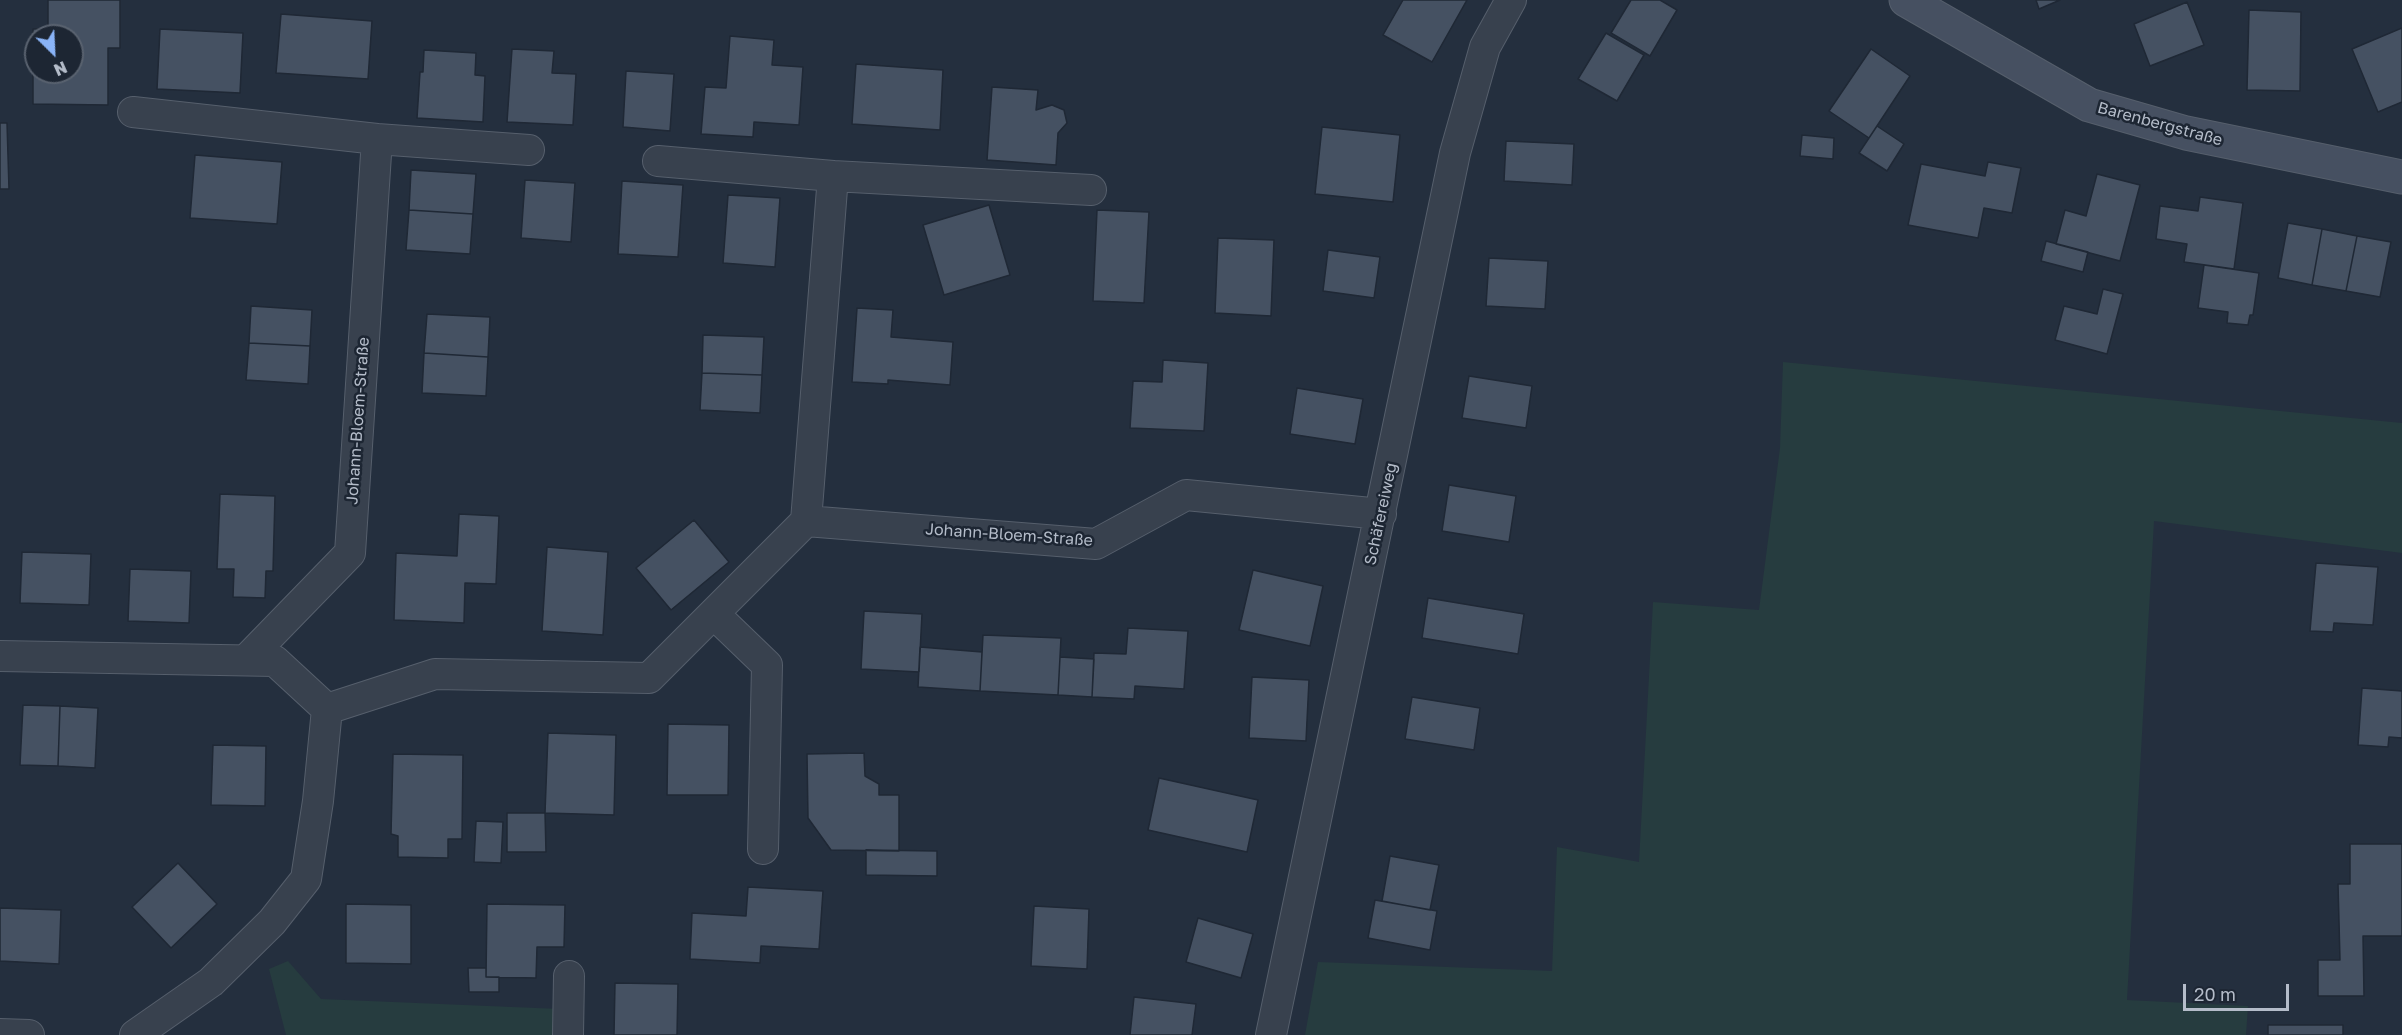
<!DOCTYPE html>
<meta charset="utf-8">
<style>
body{margin:0}
#map{position:relative;width:2402px;height:1035px;overflow:hidden;background:#242f3e;font-family:"Golos Text",sans-serif}
canvas{display:block}
.north{position:absolute;left:24px;top:24px;width:60px;height:60px;box-sizing:border-box;background:#1d2633;border:2px solid #59626f;border-radius:50%;rotate:156deg;font-size:16px;font-weight:700;line-height:24px;text-align:center;color:#b4bcc9}
.north::after{content:'';display:block;margin:auto;width:21px;height:27px;background:#8ab4f8;clip-path:polygon(50% 0,100% 100%,50% 72%,0 100%)}
.scale{position:absolute;left:2183px;top:984px;width:106px;height:27px;box-sizing:border-box;border:3px solid #b4bcc9;border-top:0;padding-left:8px;font-size:18px;line-height:21px;white-space:nowrap;color:#b4bcc9;-webkit-text-stroke:4px #1d2633;paint-order:stroke}
</style>
<div id="map">
<canvas width="2402" height="1035"></canvas>
<div class="north">N</div>
<div class="scale">20 m</div>
</div>
<script>
const ctx = document.querySelector('canvas').getContext('2d');
ctx.lineJoin = 'round';
function fillPath(path, color) { ctx.fillStyle = color; ctx.fill(path, 'evenodd'); }
const poly = rows => new Path2D(rows.map(r => 'M' + r).join(''));
function trace(path, color, width, dash) { ctx.strokeStyle = color; ctx.lineWidth = width; ctx.lineCap = dash ? 'butt' : 'round'; ctx.setLineDash(dash || []); ctx.stroke(path); }
function write(font, color, halo, rows, align = 'center') {
  ctx.font = font + ' "Golos Text",sans-serif'; ctx.lineWidth = 5; ctx.setLineDash([]); ctx.textBaseline = 'middle'; ctx.strokeStyle = halo; ctx.fillStyle = color; for (const [text, x, y, turn = 0] of rows) {
    ctx.save(); ctx.translate(x, y); ctx.rotate((+turn || 0) * Math.PI / 180); ctx.textAlign = isNaN(turn) ? turn : align; if (halo) ctx.strokeText(text, 0, 0); ctx.fillText(text, 0, 0); ctx.restore();
  }
}
fillPath(poly([
 [1783,362,2402,423,2402,553,2154,521,2127,1000,2248,1006,2246,1035,1305,1035,1318,962,1552,971,1557,847,1639,862,1653,602,1759,610,1780,448],
 [288,961,321,999,560,1009,560,1035,286,1035,269,969]
]), '#263c3f');
const building = poly([
 [48,0,120,0,120,48,108,48,108,105,33,104,33,29,48,29,48,0],
 [36,36,72,36,72,72,36,72,36,36],
 [1403,0,1467,0,1432,62,1383,35,1403,0],
 [1631,0,1660,0,1677,10,1650,56,1611,33,1631,0],
 [2036,0,2060,0,2039,9,2036,0],
 [2187,2,2204,45,2150,66,2134,24,2187,2],
 [2249,10,2301,12,2300,91,2247,90,2249,10],
 [281,14,372,21,368,79,276,73,281,14],
 [2402,28,2402,102,2378,112,2352,49,2402,28],
 [160,29,243,33,240,93,157,89,160,29],
 [1606,33,1644,55,1617,101,1578,79,1606,33],
 [730,36,774,40,772,65,803,67,799,125,754,122,753,137,701,134,705,87,726,88,730,36],
 [512,49,554,51,552,73,576,74,573,125,507,122,512,49],
 [1871,49,1910,76,1869,138,1829,111,1871,49],
 [424,50,476,53,475,75,485,76,483,122,417,118,420,72,423,72,424,50],
 [856,64,943,70,940,130,852,124,856,64],
 [626,71,674,74,670,131,623,127,626,71],
 [992,87,1038,90,1036,110,1052,105,1064,110,1067,123,1058,133,1056,165,987,160,992,87],
 [0,123,7,123,9,189,0,189,0,123],
 [1877,126,1904,144,1887,171,1859,153,1877,126],
 [1322,127,1400,135,1393,202,1315,194,1322,127],
 [1802,135,1834,138,1833,159,1800,156,1802,135],
 [1506,141,1574,144,1572,185,1504,181,1506,141],
 [195,155,282,162,277,224,190,218,195,155],
 [1988,162,2021,168,2012,213,1984,208,1978,238,1908,225,1921,164,1985,176,1988,162],
 [411,170,476,174,473,214,409,210,411,170],
 [2097,174,2140,185,2120,261,2056,244,2065,210,2086,216,2097,174],
 [525,180,575,183,571,242,521,238,525,180],
 [622,181,683,185,678,257,618,254,622,181],
 [728,195,780,198,775,267,723,263,728,195],
 [2200,197,2243,203,2234,269,2184,262,2187,244,2156,239,2160,206,2198,211,2200,197],
 [989,205,1010,275,944,295,923,225,989,205],
 [409,210,473,214,470,254,406,250,409,210],
 [1097,210,1149,212,1144,303,1093,301,1097,210],
 [2288,223,2322,229,2312,285,2278,278,2288,223],
 [2322,229,2357,236,2346,291,2312,285,2322,229],
 [2357,236,2391,242,2380,297,2346,291,2357,236],
 [1218,238,1274,240,1271,316,1215,313,1218,238],
 [2046,241,2088,252,2083,272,2041,261,2046,241],
 [1328,250,1380,257,1374,298,1323,291,1328,250],
 [1489,258,1548,261,1545,309,1486,306,1489,258],
 [2204,265,2259,273,2253,315,2250,315,2248,325,2227,323,2228,312,2198,308,2204,265],
 [2103,289,2123,294,2107,354,2055,340,2064,306,2097,314,2103,289],
 [251,306,312,310,310,346,249,343,251,306],
 [857,308,893,310,891,337,953,342,950,385,888,380,888,384,852,382,857,308],
 [427,314,490,317,488,357,424,353,427,314],
 [703,335,764,337,762,375,702,373,703,335],
 [249,343,310,346,308,384,246,380,249,343],
 [424,353,488,357,486,396,422,393,424,353],
 [1163,360,1208,363,1204,431,1130,428,1133,381,1162,382,1163,360],
 [702,373,762,375,760,413,700,410,702,373],
 [1469,376,1532,386,1526,428,1462,418,1469,376],
 [1297,388,1363,399,1355,444,1290,434,1297,388],
 [1449,485,1516,496,1509,542,1442,531,1449,485],
 [220,494,275,496,273,571,266,571,265,598,233,597,234,569,217,569,220,494],
 [459,514,499,516,496,584,465,583,464,623,394,620,396,553,457,556,459,514],
 [694,520,729,562,671,610,636,568,694,520],
 [547,547,608,552,603,635,542,631,547,547],
 [22,552,91,554,89,605,20,603,22,552],
 [2316,563,2378,567,2373,625,2334,623,2333,632,2310,631,2316,563],
 [130,569,191,571,189,623,128,621,130,569],
 [1253,570,1323,586,1310,646,1239,630,1253,570],
 [1428,598,1524,614,1518,654,1422,638,1428,598],
 [864,611,922,614,919,672,861,669,864,611],
 [1128,628,1188,631,1184,689,1135,686,1134,699,1092,697,1094,653,1126,654,1128,628],
 [983,635,1061,638,1058,695,980,691,983,635],
 [920,647,982,652,980,691,918,687,920,647],
 [1060,657,1094,659,1092,697,1058,695,1060,657],
 [1252,677,1309,680,1306,741,1249,738,1252,677],
 [2362,688,2402,691,2402,738,2389,737,2388,747,2358,745,2362,688],
 [1412,697,1480,708,1474,750,1405,739,1412,697],
 [23,705,60,706,58,766,20,765,23,705],
 [60,706,98,708,95,768,58,766,60,706],
 [668,724,729,725,728,795,667,795,668,724],
 [548,733,616,735,614,815,545,813,548,733],
 [213,745,266,746,265,806,211,805,213,745],
 [864,753,865,776,879,784,879,795,899,795,899,851,831,850,808,818,807,754,864,753],
 [393,754,463,755,462,839,448,839,448,858,398,857,398,836,391,834,393,754],
 [1159,778,1258,800,1247,852,1148,830,1159,778],
 [507,813,545,813,546,852,507,852,507,813],
 [476,821,503,822,501,863,474,862,476,821],
 [2350,844,2402,844,2402,936,2363,936,2364,996,2318,996,2318,960,2340,960,2338,884,2350,884,2350,844],
 [866,850,937,851,937,876,866,875,866,850],
 [1390,856,1439,865,1430,910,1382,901,1390,856],
 [178,863,217,904,171,948,132,907,178,863],
 [748,887,823,891,819,949,761,946,760,963,690,959,692,913,746,916,748,887],
 [1375,900,1437,911,1430,950,1368,938,1375,900],
 [346,904,411,905,411,964,346,963,346,904],
 [487,904,565,905,564,947,537,947,536,978,486,977,487,904],
 [1034,906,1089,909,1087,969,1031,966,1034,906],
 [0,908,61,910,59,964,0,961,0,908],
 [1198,918,1253,934,1241,978,1186,962,1198,918],
 [468,968,486,968,486,977,499,977,499,992,469,992,468,968],
 [615,983,678,984,677,1035,614,1035,615,983],
 [1134,997,1196,1004,1192,1035,1130,1035,1134,997],
 [2268,1025,2343,1025,2343,1035,2268,1035,2268,1025]
]);
fillPath(building, '#455162');
trace(building, '#1f2835', 1.5);
const street = poly([
 [133,112,377,139],
 [658,161,833,176],
 [806,521,833,176,1091,190],
 [714,614,767,665,763,849],
 [0,656,275,661,327,709,435,674,649,678,806,521,1096,544,1186,495,1381,514],
 [246,660,350,553,377,139,529,150],
 [0,1034,29,1035],
 [135,1035,211,982,272,922,306,879,318,801,327,709],
 [568,1035,569,976],
 [1271,1035,1455,153,1485,47,1511,0]
]);
const secondary = poly([
 [1906,0,2089,105,2186,133,2402,177]
]);
trace(street, '#565f6c', 32);
trace(secondary, '#565f6c', 35);
trace(street, '#38414e', 30);
trace(secondary, '#465061', 33);
write('16px', '#b4bcc9', '#1d2633', [
 ["Barenbergstraße",2160,124,15],
 ["Johann-Bloem-Straße",358,421,-86],
 ["Schäfereiweg",1381,514,-78],
 ["Johann-Bloem-Straße",1009,535,4]
]);
</script>
